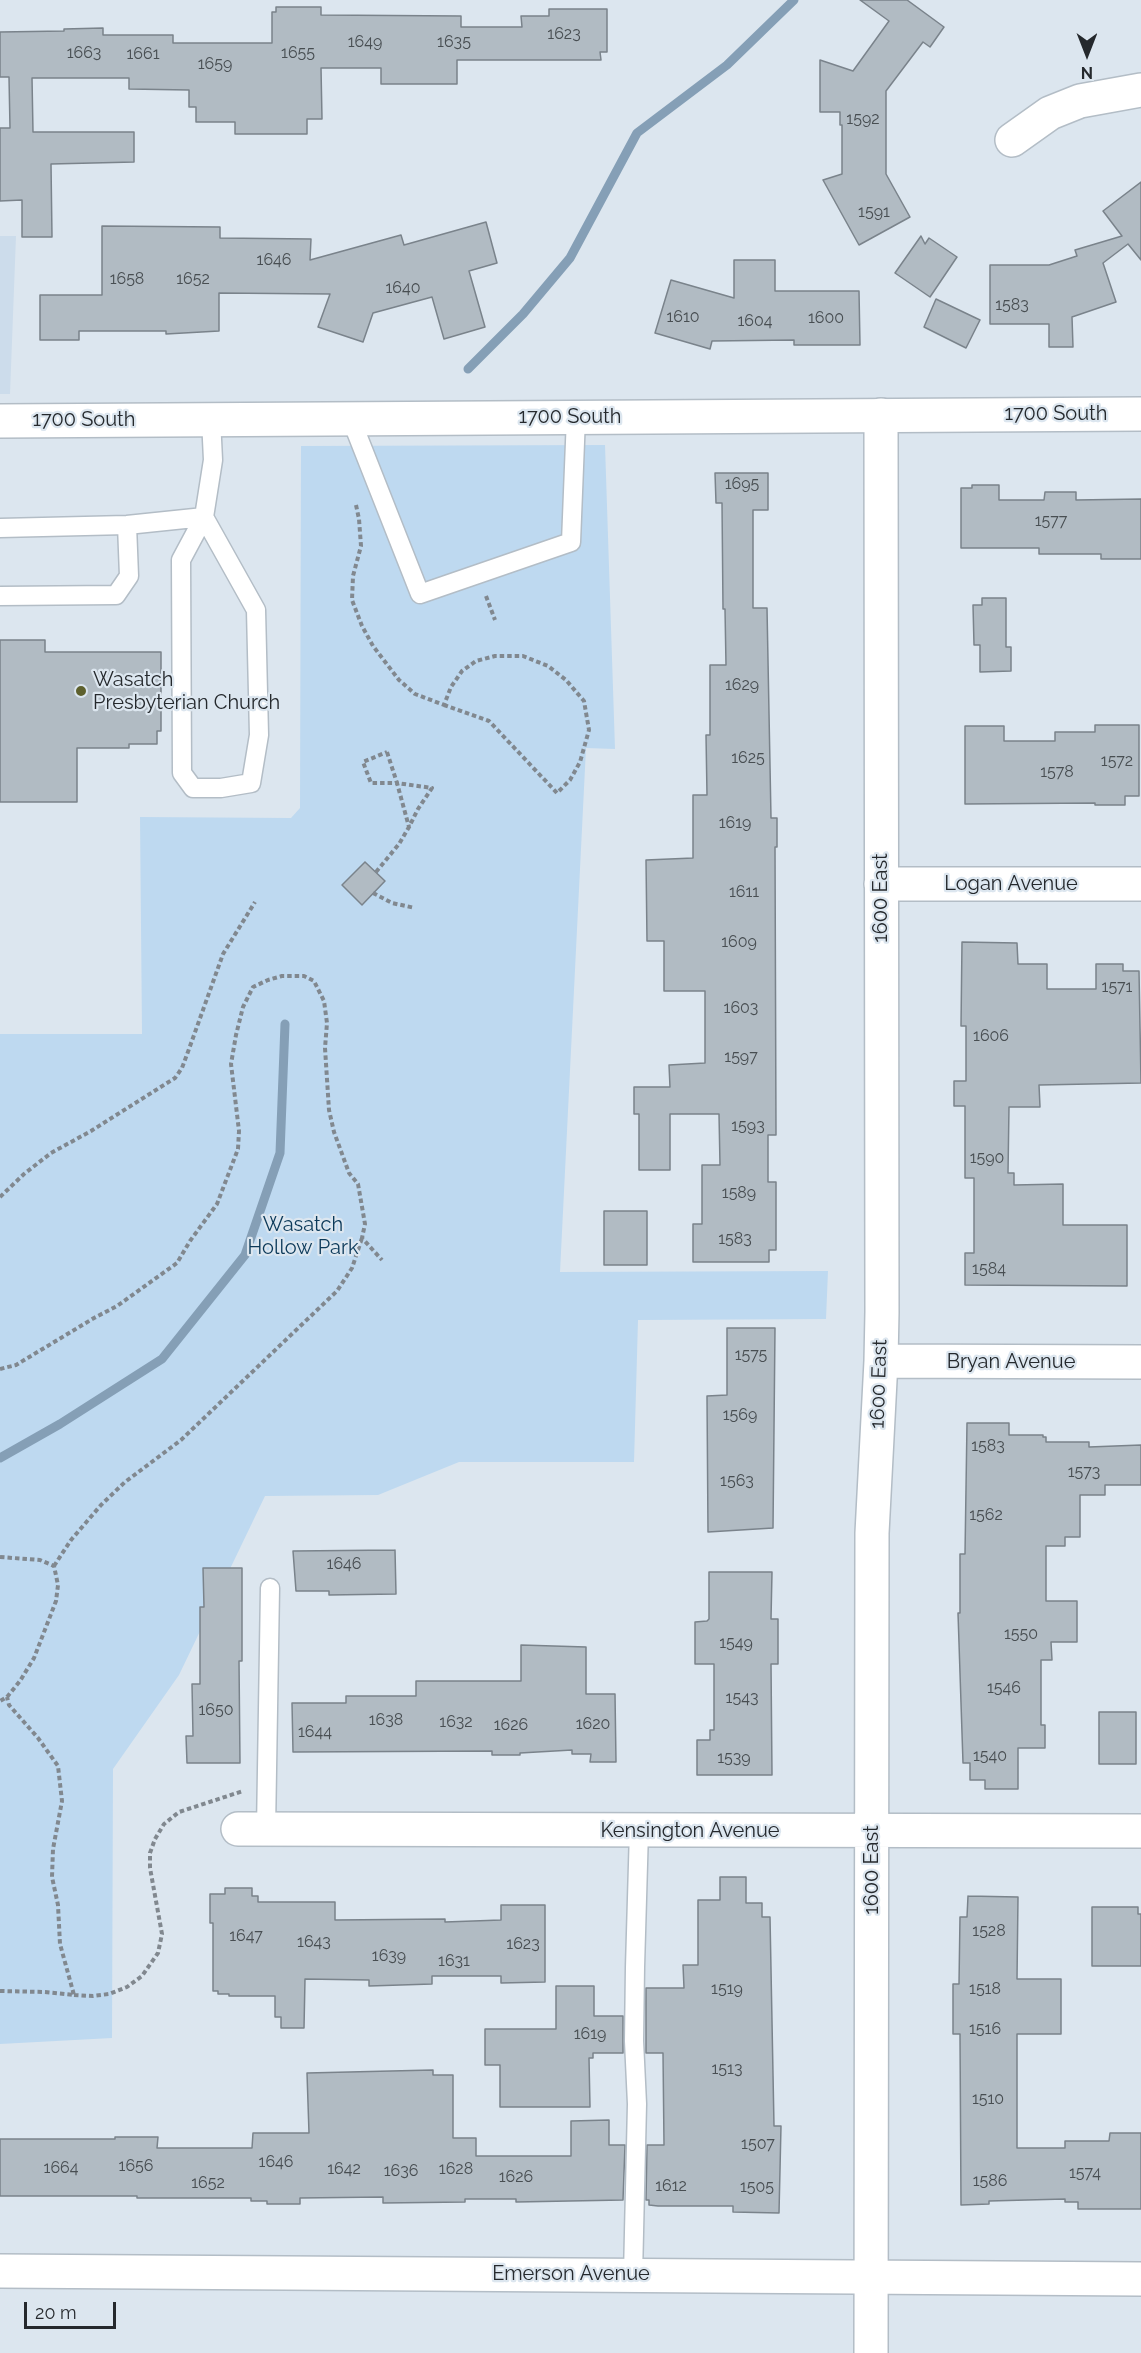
<!DOCTYPE html>
<style>
body{margin:0}
#map{position:relative;width:1141px;height:2353px;overflow:hidden;background:#dce6ef;font-family:Raleway,sans-serif}
canvas{display:block}
.north{position:absolute;left:1057px;top:24px;width:60px;height:60px;-webkit-text-stroke:4px #dce6ef;paint-order:stroke;rotate:180deg;font-size:16px;font-weight:700;line-height:24px;text-align:center;color:#25292d}
.north::after{content:'';display:block;margin:auto;width:21px;height:27px;background:#25292d;clip-path:polygon(50% 0,100% 100%,50% 72%,0 100%)}
.scale{position:absolute;left:24px;top:2302px;width:92px;height:27px;box-sizing:border-box;border:3px solid #25292d;border-top:0;padding-left:8px;font-size:18px;line-height:21px;white-space:nowrap;color:#25292d;-webkit-text-stroke:4px #dce6ef;paint-order:stroke}
</style>
<div id="map">
<canvas width="1141" height="2353"></canvas>
<div class="north">N</div>
<div class="scale">20 m</div>
</div>
<script>
const ctx = document.querySelector('canvas').getContext('2d');
ctx.lineJoin = 'round';
function fillPath(path, color) { ctx.fillStyle = color; ctx.fill(path, 'evenodd'); }
const poly = rows => new Path2D(rows.map(r => 'M' + r).join(''));
function trace(path, color, width, dash) { ctx.strokeStyle = color; ctx.lineWidth = width; ctx.lineCap = dash ? 'butt' : 'round'; ctx.setLineDash(dash || []); ctx.stroke(path); }
function write(font, color, halo, rows, align = 'center') {
  ctx.font = font + ' Raleway,sans-serif'; ctx.lineWidth = 4.5; ctx.setLineDash([]); ctx.textBaseline = 'middle'; ctx.strokeStyle = halo; ctx.fillStyle = color; for (const [text, x, y, turn = 0] of rows) {
    ctx.save(); ctx.translate(x, y); ctx.rotate((+turn || 0) * Math.PI / 180); ctx.textAlign = isNaN(turn) ? turn : align; if (halo) ctx.strokeText(text, 0, 0); ctx.fillText(text, 0, 0); ctx.restore();
  }
}
fillPath(poly([
 [0,236,16,236,10,394,0,394]
]), '#ccdceb');
fillPath(poly([
 [605,445,615,749,586,748,560,1272,828,1271,826,1319,638,1320,634,1462,459,1462,378,1495,265,1496,179,1675,113,1769,112,2038,0,2044,0,1034,142,1034,140,817,291,818,300,808,301,446]
]), '#bed9f0');
trace(poly([
 [468,369,523,314,570,258,637,133,727,65,794,0],
 [0,1458,60,1424,162,1359,245,1255,280,1153,285,1024]
]), '#859fb6', 9);
const building = poly([
 [860,0,907,0,944,27,930,47,923,42,886,91,886,174,910,217,859,245,823,180,842,174,842,125,840,125,840,112,820,112,820,60,853,71,889,21,860,0],
 [276,7,321,7,321,15,461,16,461,27,522,27,521,16,549,16,549,9,607,9,607,52,600,52,601,60,457,60,457,84,381,84,381,68,321,68,322,119,307,119,307,134,235,134,235,122,196,122,196,107,189,107,189,90,129,89,129,78,32,78,33,132,134,132,134,162,51,164,52,237,22,237,22,200,0,201,0,128,10,128,9,77,0,77,0,32,64,31,64,29,103,28,103,35,173,35,173,43,272,43,272,12,276,12,276,7],
 [1141,182,1141,260,1128,244,1103,263,1116,302,1072,317,1073,347,1049,347,1049,324,990,324,990,265,1049,265,1077,256,1075,250,1122,236,1103,211,1141,182],
 [486,222,497,263,469,271,485,327,444,339,432,297,373,313,363,342,318,327,330,294,219,293,219,331,166,334,166,331,79,331,79,340,40,340,40,295,102,295,102,226,220,227,220,238,311,239,310,260,401,235,404,245,486,222],
 [921,236,925,244,929,238,957,257,930,297,895,273,921,236],
 [734,260,775,260,775,291,859,291,860,345,794,345,794,340,712,341,710,349,655,333,671,280,734,298,734,260],
 [936,299,980,320,966,348,924,327,936,299],
 [715,473,768,473,768,510,753,510,753,608,767,608,771,818,777,818,777,847,775,847,776,1135,768,1135,768,1182,776,1182,776,1250,769,1250,769,1262,693,1262,693,1224,702,1224,702,1165,720,1165,719,1114,670,1114,670,1170,639,1170,639,1114,634,1114,634,1087,670,1087,669,1065,705,1063,705,991,664,991,664,941,647,941,646,860,693,858,693,795,707,795,706,735,710,735,710,665,726,665,725,609,723,609,722,503,716,503,715,473],
 [972,485,999,485,999,500,1044,500,1045,492,1076,492,1076,500,1141,499,1141,559,1101,559,1101,554,1039,554,1039,548,961,548,961,488,972,488,972,485],
 [982,598,1006,598,1006,647,1011,647,1011,671,980,672,980,645,974,645,973,605,982,605,982,598],
 [0,640,45,640,45,652,161,652,161,731,157,731,157,744,129,744,129,748,77,748,77,802,0,802,0,640],
 [1095,725,1139,725,1139,796,1125,796,1125,805,1095,805,1095,803,965,804,965,726,1004,726,1004,741,1055,741,1055,732,1095,732,1095,725],
 [365,862,385,881,362,905,342,885,365,862],
 [962,942,1017,943,1018,964,1047,964,1047,989,1096,989,1096,964,1123,964,1123,971,1139,971,1141,1083,1039,1085,1040,1107,1009,1107,1008,1173,1014,1173,1014,1185,1063,1184,1063,1225,1127,1225,1127,1286,965,1285,965,1253,974,1253,974,1178,965,1178,965,1106,954,1106,954,1081,966,1081,966,1026,961,1026,962,942],
 [604,1211,647,1211,647,1265,604,1265,604,1211],
 [727,1328,775,1328,773,1528,708,1532,707,1396,727,1395,727,1328],
 [967,1423,1009,1423,1009,1435,1043,1435,1043,1437,1046,1437,1046,1442,1089,1442,1089,1447,1141,1445,1141,1485,1105,1485,1105,1495,1080,1495,1080,1537,1065,1537,1065,1546,1046,1546,1046,1601,1077,1601,1077,1642,1051,1642,1052,1660,1041,1660,1041,1725,1045,1725,1045,1748,1018,1748,1018,1789,985,1789,985,1780,970,1780,970,1763,963,1763,958,1613,960,1613,960,1554,965,1554,967,1423],
 [395,1550,396,1594,329,1595,329,1591,296,1591,293,1551,395,1550],
 [203,1568,242,1568,242,1661,239,1661,240,1763,187,1763,186,1736,193,1736,192,1684,200,1684,200,1607,204,1607,203,1568],
 [709,1572,772,1572,771,1619,778,1619,778,1664,771,1664,772,1775,697,1775,697,1740,710,1740,710,1730,714,1730,714,1664,695,1664,695,1622,707,1621,709,1619,709,1572],
 [521,1645,586,1647,586,1694,615,1694,616,1762,590,1762,591,1754,572,1754,572,1750,520,1753,520,1755,492,1755,492,1751,293,1752,292,1703,346,1703,346,1696,416,1696,416,1681,521,1681,521,1645],
 [1099,1712,1136,1712,1136,1764,1099,1764,1099,1712],
 [720,1877,746,1877,746,1903,762,1903,762,1917,770,1917,774,2126,781,2126,779,2213,733,2212,733,2206,658,2206,649,2205,649,2200,646,2200,647,2145,664,2145,663,2053,646,2053,646,1988,684,1988,683,1965,698,1965,698,1900,720,1900,720,1877],
 [225,1888,252,1888,252,1896,258,1896,258,1902,335,1902,335,1920,445,1919,445,1922,501,1920,501,1905,545,1905,545,1982,501,1983,501,1976,432,1976,432,1984,369,1986,369,1980,305,1979,304,2028,281,2028,281,2017,275,2017,275,1996,229,1996,229,1994,218,1994,218,1991,213,1991,213,1923,210,1923,210,1894,225,1894,225,1888],
 [968,1896,1018,1897,1017,1979,1061,1979,1061,2034,1017,2034,1017,2148,1065,2148,1065,2141,1109,2141,1110,2133,1141,2133,1141,2209,1078,2209,1078,2202,1065,2202,1065,2199,989,2201,989,2204,961,2205,960,2034,953,2034,953,1984,959,1984,960,1917,967,1917,968,1896],
 [1092,1907,1138,1907,1138,1914,1141,1914,1141,1966,1092,1966,1092,1907],
 [556,1986,594,1986,594,2016,623,2016,623,2053,593,2053,593,2058,589,2058,590,2107,500,2107,500,2065,485,2065,485,2029,556,2029,556,1986],
 [433,2070,433,2075,453,2075,453,2138,476,2138,476,2156,571,2156,571,2121,609,2120,609,2145,625,2145,623,2200,516,2202,516,2199,465,2199,465,2202,383,2203,383,2197,300,2198,300,2204,267,2204,267,2201,251,2201,251,2198,137,2198,137,2196,0,2196,0,2139,115,2139,115,2137,158,2137,157,2148,252,2148,253,2133,309,2133,307,2073,433,2070]
]);
fillPath(building, '#b1bbc3');
trace(building, '#7a838b', 1.5);
const service = poly([
 [351,419,420,594,571,542,576,417],
 [204,517,256,610,259,735,251,783,221,788,193,788,182,773,181,560,204,517,213,460,211,419],
 [0,528,127,525,204,517],
 [0,596,116,595,129,576,127,525],
 [266,1830,270,1588],
 [633,2275,637,2104,634,2041,635,1967,639,1830]
]);
const minor = poly([
 [1012,140,1050,113,1080,101,1141,90],
 [881,884,1141,884],
 [881,1361,1141,1362],
 [238,1829,1141,1831],
 [0,2271,1141,2279],
 [871,2353,872,1533,881,1361,882,1312,881,415]
]);
const tertiary = poly([
 [0,421,1141,414]
]);
trace(service, '#b3bdc6', 21);
trace(minor, '#b3bdc6', 36);
trace(tertiary, '#b3bdc6', 36);
trace(poly([
 [356,505,359,519,361,546,353,576,352,600,362,626,373,646,399,680,415,694,444,705,451,687,462,671,476,661,495,656,523,656,548,666,566,680,584,701,589,730,580,762,570,780,557,793,489,721,444,705],
 [486,596,495,620],
 [387,752,397,783,371,783,363,762,387,752],
 [376,872,399,844,409,827,418,809,432,788,397,783,409,827],
 [373,893,392,903,415,908],
 [0,1197,24,1174,51,1153,91,1131,175,1078,182,1068,189,1049,223,954,255,902],
 [0,1369,16,1365,94,1318,117,1306,177,1263,190,1241,217,1204,238,1149,239,1131,231,1064,236,1035,243,1007,253,987,268,980,282,976,304,976,314,981,324,1001,327,1023,325,1048,329,1110,334,1132,349,1173,358,1184,365,1224,362,1238,382,1260],
 [0,1557,40,1560,54,1566,58,1585,56,1601,34,1658,20,1681,7,1697,0,1701],
 [54,1566,71,1540,101,1505,125,1482,181,1440,337,1291,352,1268,362,1238],
 [0,1991,45,1992,74,1995,60,1944,58,1905,52,1877,53,1849,62,1801,58,1766,38,1738,9,1705,7,1697],
 [74,1995,93,1996,109,1994,127,1987,142,1976,158,1953,162,1934,150,1868,150,1853,155,1839,164,1824,179,1812,243,1791]
]), '#81888f', 4, [4.5, 3]);
trace(service, '#fff', 18);
trace(minor, '#fff', 33);
trace(tertiary, '#fff', 33);
for (const [x, y, r, color] of [
 [81,691,6,"#5d602d"]
]) { const dot = new Path2D(); dot.arc(x, y, r, 0, 2 * Math.PI); ctx.fillStyle = color; ctx.fill(dot); trace(dot, '#dce6ef', 2); }
write('16px', '#484e52', null, [
 ["1623",564,34],
 ["1649",365,42],
 ["1635",454,42],
 ["1663",84,53],
 ["1655",298,53],
 ["1661",143,54],
 ["1659",215,64],
 ["1592",863,119],
 ["1591",874,212],
 ["1646",274,260],
 ["1658",127,279],
 ["1652",193,279],
 ["1640",403,288],
 ["1583",1012,305],
 ["1610",683,317],
 ["1600",826,318],
 ["1604",755,321],
 ["1695",742,484],
 ["1577",1051,521],
 ["1629",742,685],
 ["1625",748,758],
 ["1572",1117,761],
 ["1578",1057,772],
 ["1619",735,823],
 ["1611",744,892],
 ["1609",739,942],
 ["1571",1117,987],
 ["1603",741,1008],
 ["1606",991,1036],
 ["1597",741,1057],
 ["1593",748,1126],
 ["1590",987,1158],
 ["1589",739,1193],
 ["1583",735,1239],
 ["1584",989,1269],
 ["1575",751,1355],
 ["1569",740,1415],
 ["1583",988,1446],
 ["1573",1084,1472],
 ["1563",737,1481],
 ["1562",986,1515],
 ["1646",344,1564],
 ["1550",1021,1634],
 ["1549",736,1643],
 ["1546",1004,1688],
 ["1543",742,1698],
 ["1650",216,1710],
 ["1638",386,1720],
 ["1632",456,1722],
 ["1620",593,1724],
 ["1626",511,1725],
 ["1644",315,1732],
 ["1540",990,1756],
 ["1539",734,1758],
 ["1528",989,1931],
 ["1647",246,1936],
 ["1643",314,1942],
 ["1623",523,1944],
 ["1639",389,1956],
 ["1631",454,1961],
 ["1519",727,1989],
 ["1518",985,1989],
 ["1516",985,2029],
 ["1619",590,2034],
 ["1513",727,2069],
 ["1510",988,2099],
 ["1507",758,2144],
 ["1646",276,2162],
 ["1656",136,2166],
 ["1664",61,2168],
 ["1642",344,2169],
 ["1628",456,2169],
 ["1636",401,2171],
 ["1574",1085,2173],
 ["1626",516,2177],
 ["1586",990,2181],
 ["1652",208,2183],
 ["1612",671,2186],
 ["1505",757,2187]
]);
write('20px', '#25292d', '#dce6ef', [
 ["1700 South",1056,414],
 ["1700 South",570,417],
 ["1700 South",84,420],
 ["Logan Avenue",1011,884],
 ["1600 East",881,898,-90],
 ["Bryan Avenue",1011,1362],
 ["1600 East",879,1384,-88],
 ["Kensington Avenue",690,1831],
 ["1600 East",872,1870,-90],
 ["Emerson Avenue",571,2274]
]);
write('20px', '#25292d', '#dce6ef', [
 ["Wasatch",93,680],
 ["Presbyterian Church",93,703]
], 'left');
write('20px', '#0b3959', '#dce6ef', [
 ["Wasatch",303,1225],
 ["Hollow Park",303,1248]
]);
</script>
